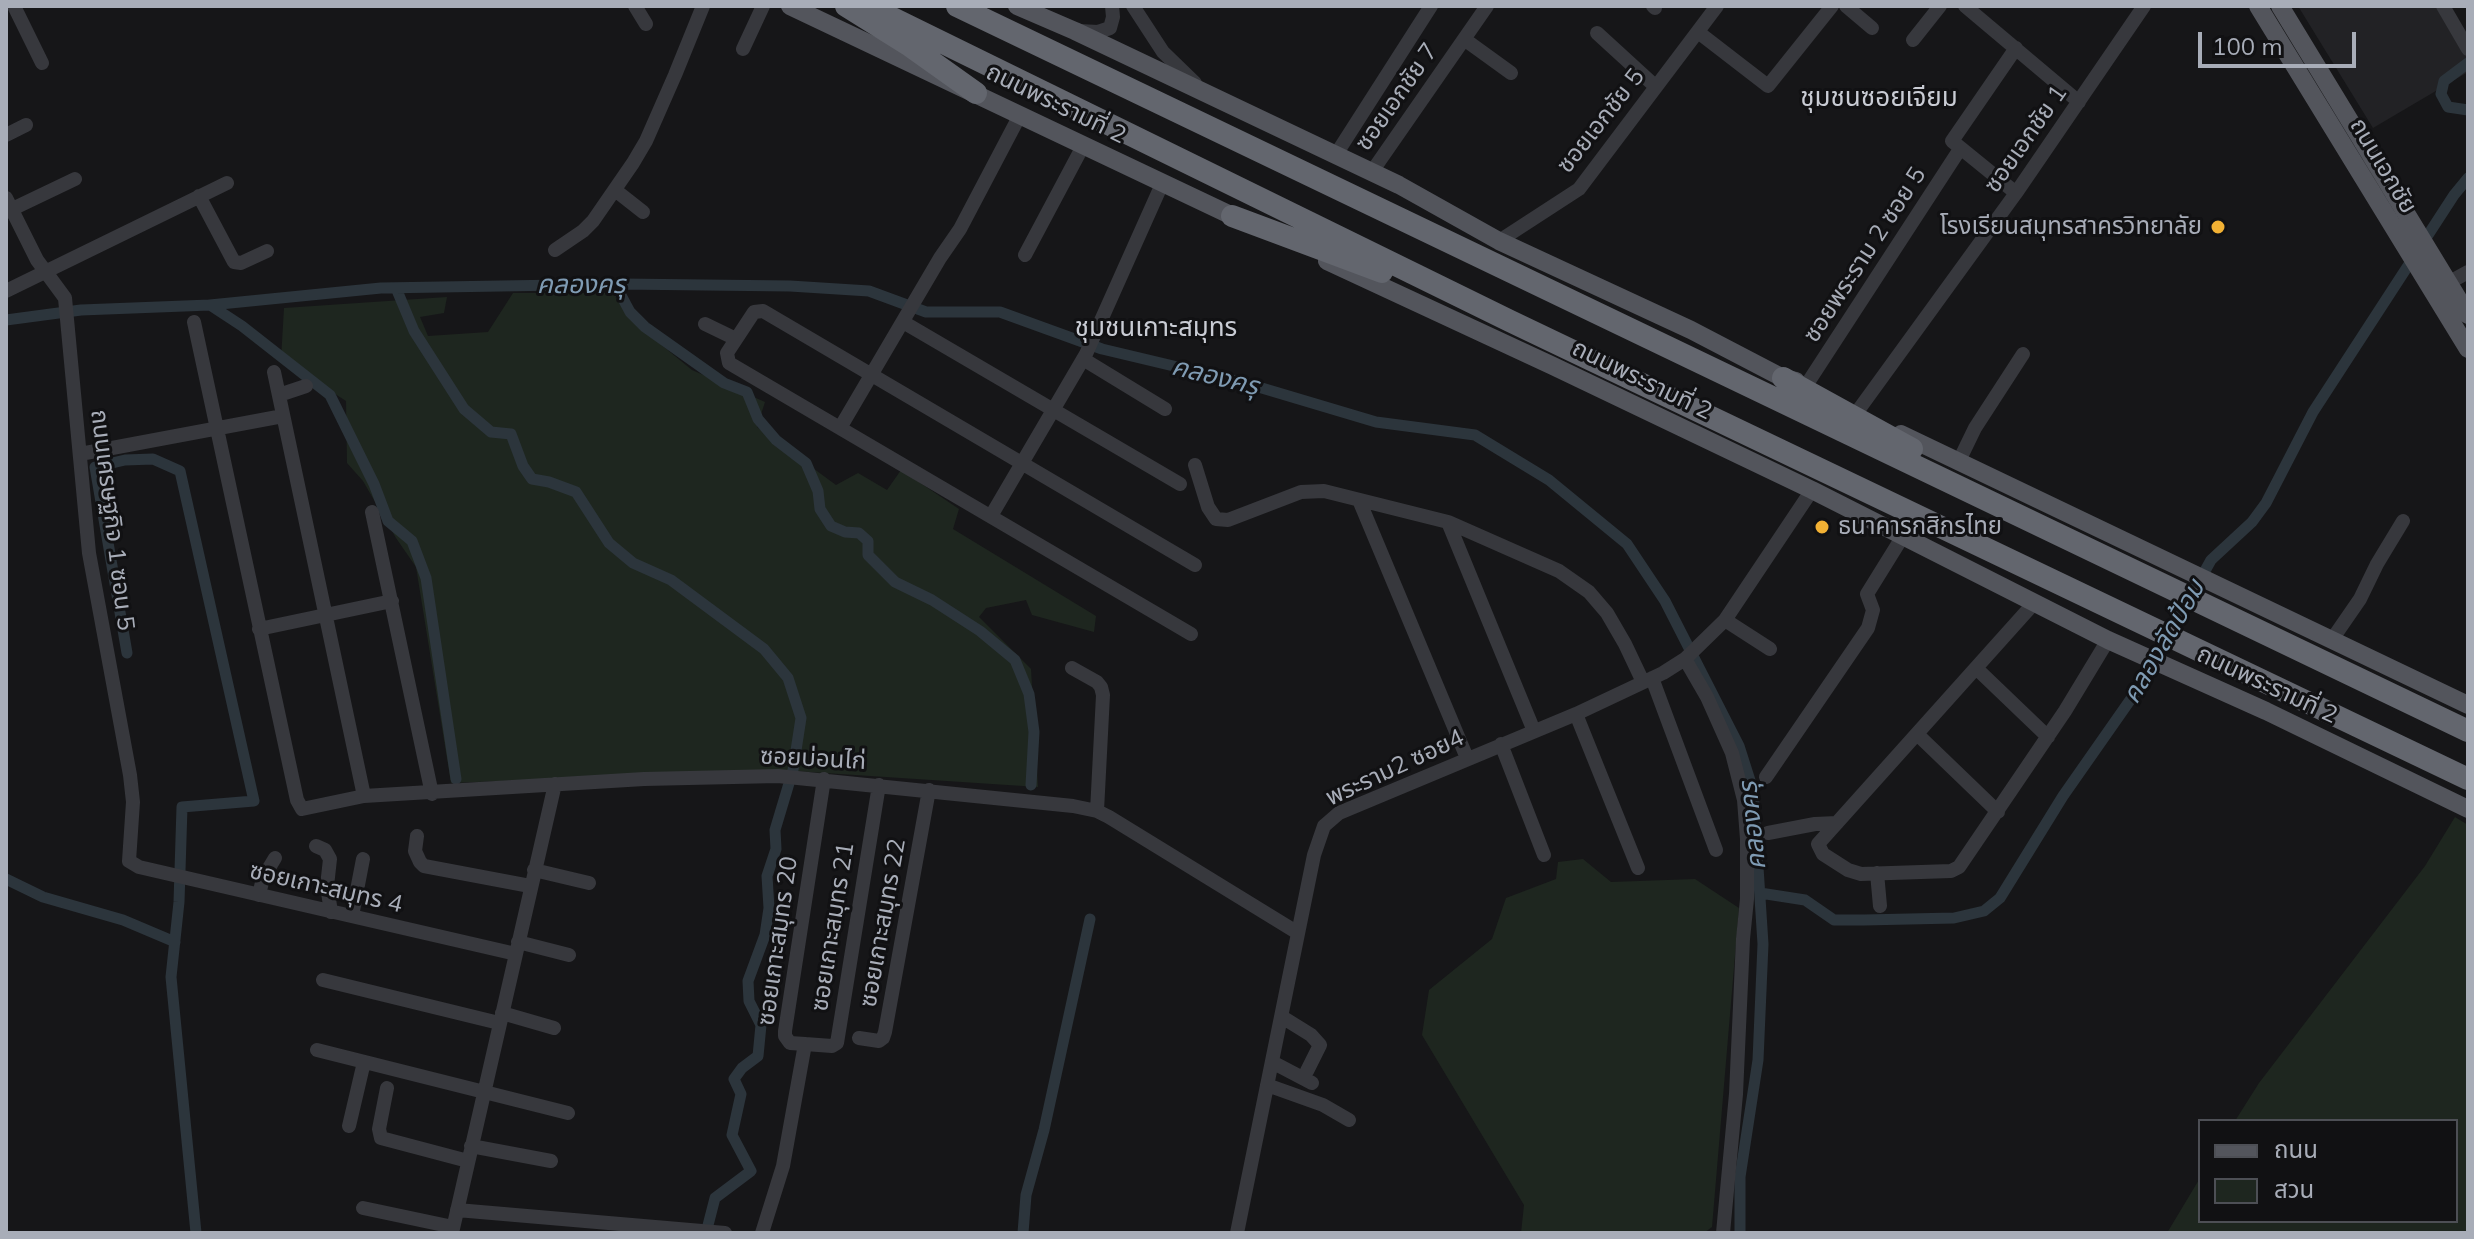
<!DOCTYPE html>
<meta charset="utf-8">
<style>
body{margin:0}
#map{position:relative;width:2474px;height:1239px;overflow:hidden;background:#161618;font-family:Mulish,"Noto Sans Thai",sans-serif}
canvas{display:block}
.frame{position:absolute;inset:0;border:8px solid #a8adb8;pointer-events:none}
.legend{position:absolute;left:2198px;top:1119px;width:260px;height:104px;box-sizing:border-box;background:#111113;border:2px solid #4d4f55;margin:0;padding:10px 14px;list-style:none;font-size:24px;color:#a8adb8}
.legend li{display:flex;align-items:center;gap:16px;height:40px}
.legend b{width:40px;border:2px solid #4d4f55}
.scale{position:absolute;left:2198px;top:32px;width:158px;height:36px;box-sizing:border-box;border:4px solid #a8adb8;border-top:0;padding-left:10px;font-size:24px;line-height:28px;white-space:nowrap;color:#a8adb8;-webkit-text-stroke:6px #111113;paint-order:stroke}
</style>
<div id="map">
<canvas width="2474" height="1239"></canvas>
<div class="frame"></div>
<ul class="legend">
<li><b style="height:10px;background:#53555c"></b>ถนน</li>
<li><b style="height:22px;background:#1e261f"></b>สวน</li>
</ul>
<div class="scale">100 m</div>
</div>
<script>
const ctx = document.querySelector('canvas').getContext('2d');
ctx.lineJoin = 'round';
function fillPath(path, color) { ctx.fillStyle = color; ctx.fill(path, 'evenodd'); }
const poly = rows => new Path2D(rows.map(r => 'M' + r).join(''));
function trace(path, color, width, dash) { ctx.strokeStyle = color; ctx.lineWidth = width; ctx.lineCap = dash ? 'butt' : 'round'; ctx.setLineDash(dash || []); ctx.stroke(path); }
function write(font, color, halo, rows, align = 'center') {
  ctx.font = font + ' Mulish,"Noto Sans Thai",sans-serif'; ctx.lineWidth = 6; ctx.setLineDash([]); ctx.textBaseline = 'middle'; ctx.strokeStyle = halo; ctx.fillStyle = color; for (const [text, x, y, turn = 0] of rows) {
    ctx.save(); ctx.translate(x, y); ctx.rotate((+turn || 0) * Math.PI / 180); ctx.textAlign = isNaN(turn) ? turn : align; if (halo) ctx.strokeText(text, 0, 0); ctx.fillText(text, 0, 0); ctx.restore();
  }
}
fillPath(poly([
 [2298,6,2442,6,2468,49,2468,72,2373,128]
]), '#222225');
fillPath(poly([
 [513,293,613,293,631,320,692,370,765,402,757,427,836,485,858,473,887,490,901,470,959,509,953,529,1096,616,1094,632,1032,615,1026,600,986,608,979,617,1031,669,1038,787,779,770,451,783,416,567,396,538,363,481,347,463,346,401,281,359,284,308,447,297,444,313,420,317,428,336,488,332],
 [2455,817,2468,825,2468,1233,2167,1233,2200,1178,2200,1221,2456,1221,2456,1121,2235,1121,2259,1083,2425,866],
 [1583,859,1611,882,1695,879,1739,908,1712,1227,1704,1233,1521,1233,1524,1205,1422,1035,1429,990,1492,939,1506,898,1556,879,1558,862]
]), '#1e261f');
trace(poly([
 [2468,63,2444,81,2441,94,2448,107,2468,110],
 [615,284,630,312,645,327,724,383,747,392,758,419,776,440,806,463,818,491,820,509,831,526,845,532,859,533,868,541,868,555,895,582,932,600,980,631,1015,660,1029,694,1034,732,1031,785],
 [396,288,414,331,464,409,491,432,511,434,523,466,532,479,549,482,576,492,609,543,633,563,671,580,764,649,788,678,801,718,793,770,775,830,776,849,767,876,769,908,765,935,748,981,749,1001,761,1025,758,1056,742,1068,734,1079,741,1094,732,1135,751,1171,715,1198,706,1233],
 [210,305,242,326,330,395,374,484,388,521,412,541,426,578,456,779],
 [6,320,81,310,210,305,381,288,621,284,790,286,869,291,926,312,1000,312,1102,349,1245,383,1376,422,1475,435,1549,480,1627,544,1665,601,1739,746,1753,790,1763,944,1758,1060,1740,1177,1740,1233],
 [127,653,95,467,125,460,153,459,180,471,254,801,182,807,179,902,171,977,196,1233],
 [6,879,43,897,123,920,175,942],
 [1760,893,1805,900,1834,920,1864,920,1954,918,1984,911,2000,898,2063,796,2147,676,2211,560,2252,522,2266,503,2313,412,2454,195,2468,178],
 [1023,1233,1026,1195,1044,1130,1090,919]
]), '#2c353c', 11);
trace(poly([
 [14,6,42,63],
 [635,6,646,24],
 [1133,6,1163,52,1195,83],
 [1653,6,1655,8],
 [1846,6,1872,28],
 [1965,6,2079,102],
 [2443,6,2468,49],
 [1079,31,1098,32,1110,28,1113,17,1112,6],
 [1698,32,1768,86,1832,6],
 [1597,33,1656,87],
 [1464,39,1511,73],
 [1913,40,1940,6],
 [2016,48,1952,141,2016,193],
 [743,49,763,6],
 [6,135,26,125],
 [1335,156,1431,6],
 [1371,173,1487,6],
 [615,190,643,212],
 [199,196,234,262,241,263,267,251],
 [6,198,37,260,65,298,89,553,130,775,133,802,129,861,139,867,516,954],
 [6,212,75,179],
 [1499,241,1579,189,1717,6],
 [555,250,583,231,593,221,633,163,646,141,675,75,703,6],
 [1025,255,1083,146],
 [2448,283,2468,272],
 [6,291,227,183],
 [194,322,297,800,302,809,364,796,644,779,778,776,1073,806,1097,811,1109,817,1298,933],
 [903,322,1180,484],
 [705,324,736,339],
 [1083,359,1165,409],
 [274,372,364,796],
 [1807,384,1960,149],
 [279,395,306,386],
 [1857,412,2016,193,2144,6],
 [840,428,940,258,960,229,1020,115],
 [80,454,283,416],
 [1958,463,1975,428,2023,354],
 [1195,465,1208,507,1216,519,1228,520,1301,492,1324,491,1448,522,1559,571,1589,592,1607,613,1625,644,1643,682],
 [1359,500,1467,758],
 [372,512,432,794],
 [991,516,1086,354,1162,184],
 [1448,522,1534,731],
 [2035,602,1818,844,1823,854,1848,870,1861,874,1951,871,1959,867,2065,711,2108,640],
 [1725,620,1770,649],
 [259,629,392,601],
 [1191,634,729,363,727,353,754,312,763,311,1195,565],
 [2331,641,2360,599,2377,564,2403,521],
 [1685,659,1707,697,1732,753,1744,800,1747,839,1747,899,1743,939,1736,1094,1723,1233],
 [1072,668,1097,682,1101,687,1103,695,1097,811],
 [1976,668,2048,737],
 [1652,678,1716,850],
 [1576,714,1638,868],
 [1917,734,1998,812],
 [1501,744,1544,855],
 [1766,777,1868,628,1873,610,1867,594,1903,536],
 [1768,833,1815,824,1837,823],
 [417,836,415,851,420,862,424,866,530,886],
 [316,846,325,850,330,859,327,886,331,912],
 [534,870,589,883],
 [1877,873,1880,906],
 [259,895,263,878,275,858],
 [352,916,363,859],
 [518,942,569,955],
 [323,980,499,1023],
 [502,1013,554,1028],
 [1282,1017,1311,1035,1320,1045,1307,1071],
 [859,1038,879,1041,883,1038,885,1032,929,790],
 [805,1044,832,1046,837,1043,879,785],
 [317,1050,568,1113],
 [1272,1062,1312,1083],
 [1267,1085,1323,1105,1349,1120],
 [387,1088,379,1129,381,1138,468,1161],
 [349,1126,364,1062],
 [471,1146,551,1161],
 [363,1208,453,1227],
 [457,1210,725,1233],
 [452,1233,555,784],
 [762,1233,783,1166,805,1044,790,1043,785,1036,785,1031,824,779],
 [1237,1233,1314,855,1324,826,1339,813,1576,714,1663,673,1685,659,1725,620,1812,490]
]), '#37383d', 14);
trace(poly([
 [790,6,1243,221],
 [1017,6,1075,31,1399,185,1499,241,1691,330,1783,378,1796,381],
 [2258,6,2468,349],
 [2280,6,2468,315],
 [1327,261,1553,366,1812,490,2108,640,2266,711,2468,809],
 [1901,434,2468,705]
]), '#53555c', 18);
trace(poly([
 [846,6,910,46,976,93],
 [868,6,1510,321,2468,779],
 [957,6,2468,731],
 [1232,216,1382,272],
 [1783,378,1912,449]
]), '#63666e', 22);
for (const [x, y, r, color] of [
 [2218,227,8,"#f2b134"],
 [1822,527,8,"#f2b134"]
]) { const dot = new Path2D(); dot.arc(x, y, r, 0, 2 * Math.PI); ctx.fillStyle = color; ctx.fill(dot); trace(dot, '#111113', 3); }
write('24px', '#a8adb8', '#111113', [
 ["ซอยเอกชัย 7",1397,97,-55],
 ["ถนนพระรามที่ 2",1056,104,26],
 ["ซอยเอกชัย 5",1601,121,-52],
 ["ซอยเอกชัย 1",2026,139,-55],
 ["ถนนเอกชัย",2383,166,59],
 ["ซอยพระราม 2 ซอย 5",1865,255,-57],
 ["ถนนพระรามที่ 2",1642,380,26],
 ["ถนนเศรษฐกิจ 1 ซอน 5",112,520,83],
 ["ถนนพระรามที่ 2",2267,685,25],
 ["ซอยบ่อนไก่",813,759,3],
 ["พระราม2 ซอย4",1395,768,-25],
 ["ซอยเกาะสมุทร 4",326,888,13],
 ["ซอยเกาะสมุทร 22",883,923,-80],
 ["ซอยเกาะสมุทร 21",833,927,-81],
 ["ซอยเกาะสมุทร 20",778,941,-82]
]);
write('24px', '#a8adb8', '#111113', [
 ["โรงเรียนสมุทรสาครวิทยาลัย",2202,227],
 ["ธนาคารกสิกรไทย",1838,527,"left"]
], 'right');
write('26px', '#c9ccd4', '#111113', [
 ["ชุมชนซอยเจียม",1879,98],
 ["ชุมชนเกาะสมุทร",1156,328]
]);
write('italic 26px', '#7f9bb3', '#111113', [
 ["คลองครุ",581,285],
 ["คลองครุ",1215,377,14],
 ["คลองลัดป้อม",2164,642,-60],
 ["คลองครุ",1753,826,-96]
]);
</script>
